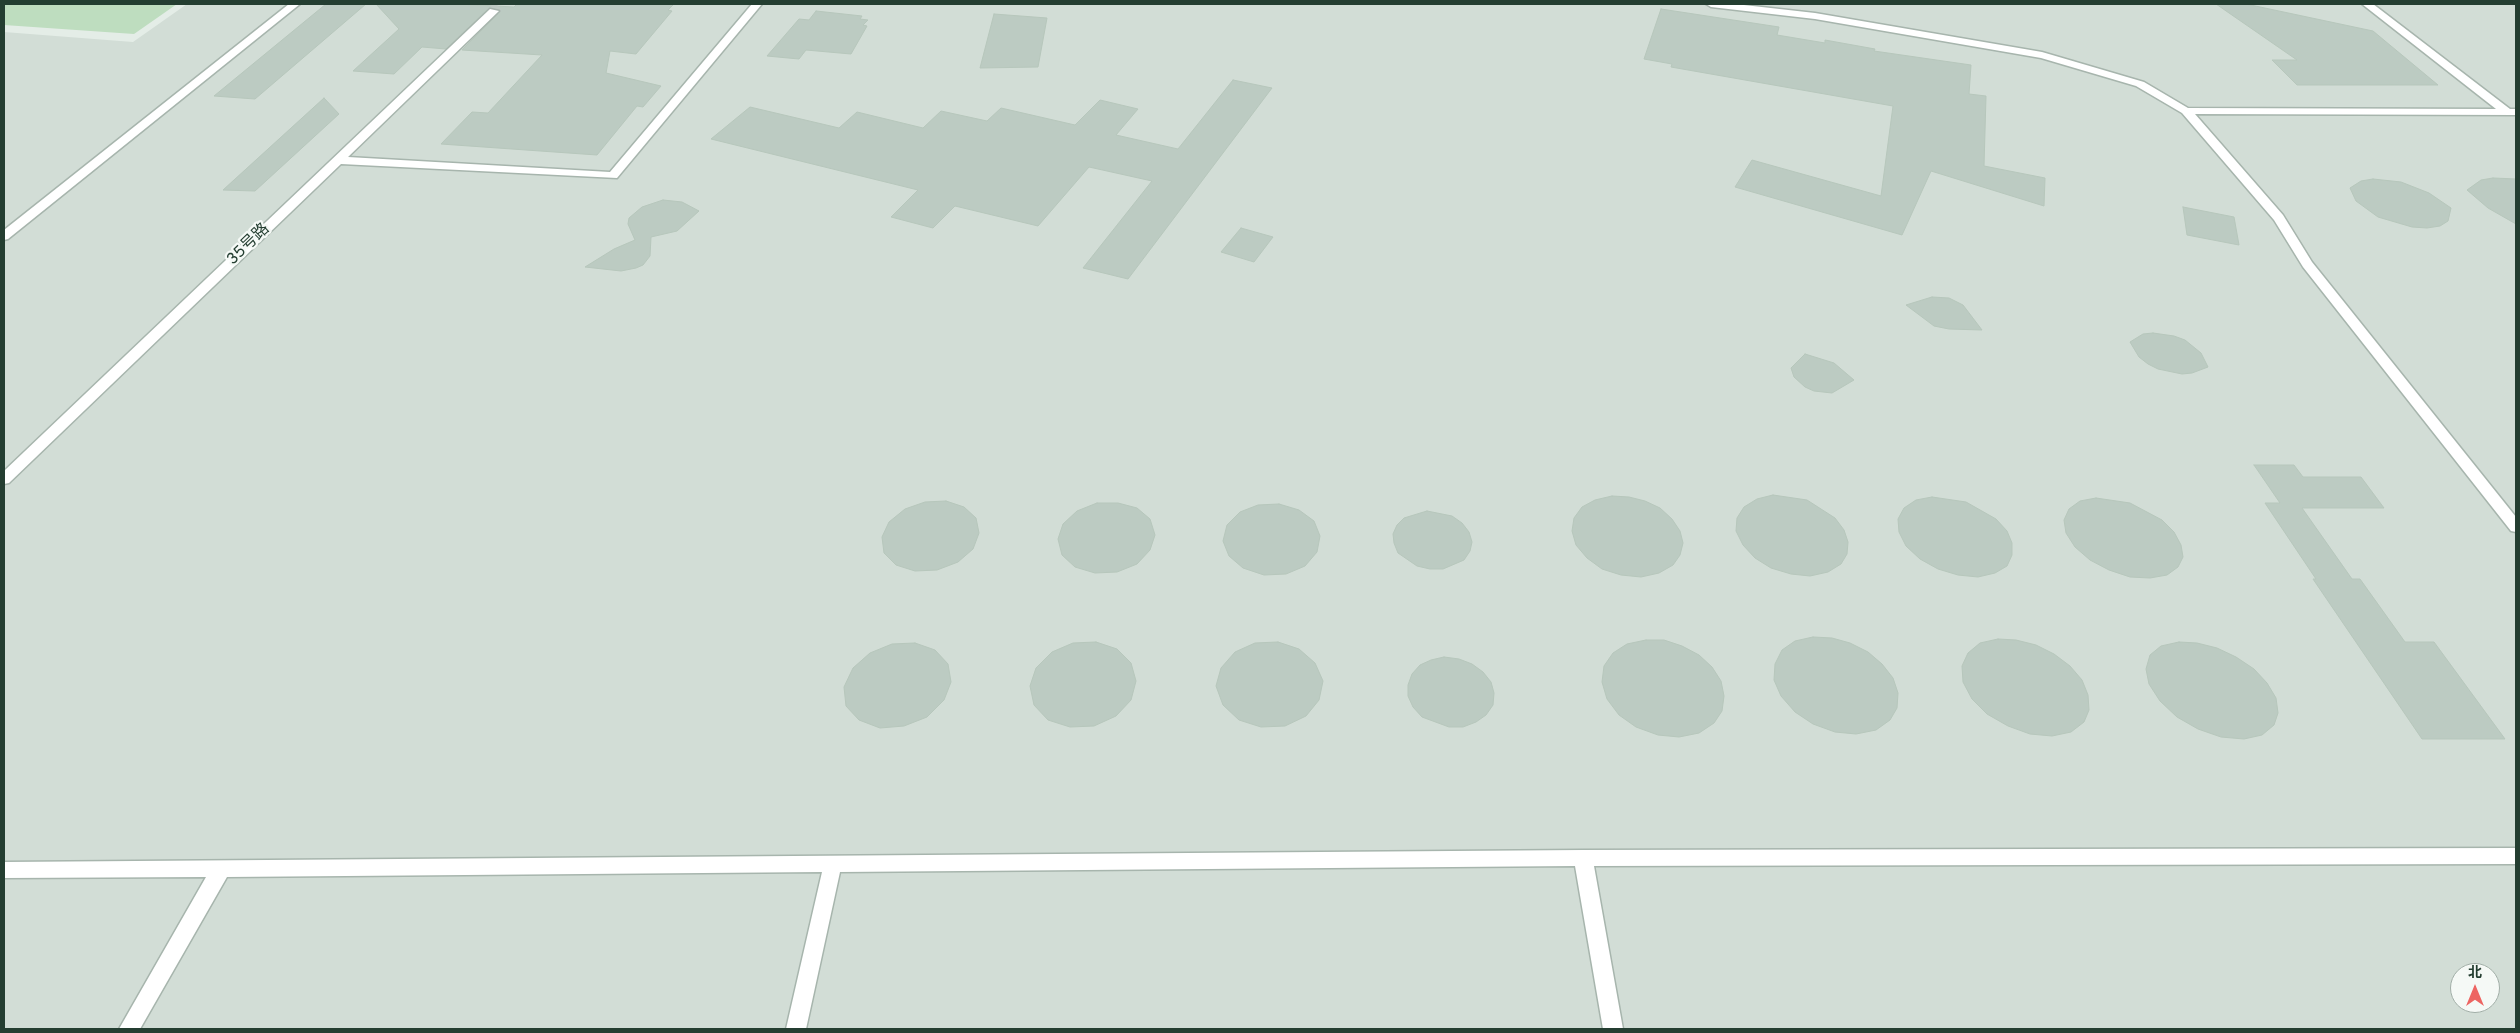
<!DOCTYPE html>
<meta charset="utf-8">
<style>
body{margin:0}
#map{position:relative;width:2520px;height:1033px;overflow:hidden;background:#e4ede7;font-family:Overpass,"Noto Sans SC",sans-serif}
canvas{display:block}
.frame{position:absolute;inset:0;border:5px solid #243e31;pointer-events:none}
.north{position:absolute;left:2450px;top:963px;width:50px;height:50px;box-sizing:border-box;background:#f5f9f6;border:1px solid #a1aea7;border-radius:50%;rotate:0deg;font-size:14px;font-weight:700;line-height:20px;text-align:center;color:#243e31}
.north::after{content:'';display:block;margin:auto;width:18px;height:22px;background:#ed6562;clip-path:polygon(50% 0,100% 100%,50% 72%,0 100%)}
</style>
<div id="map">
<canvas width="2520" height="1033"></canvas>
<div class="frame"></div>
<div class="north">北</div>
</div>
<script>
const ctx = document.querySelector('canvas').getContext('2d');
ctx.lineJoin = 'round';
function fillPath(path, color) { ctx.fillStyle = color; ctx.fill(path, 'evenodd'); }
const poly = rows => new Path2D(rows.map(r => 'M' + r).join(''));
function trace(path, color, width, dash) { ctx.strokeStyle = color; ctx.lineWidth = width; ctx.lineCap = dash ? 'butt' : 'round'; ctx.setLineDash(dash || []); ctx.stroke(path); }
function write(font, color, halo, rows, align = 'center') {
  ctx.font = font + ' Overpass,"Noto Sans SC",sans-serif'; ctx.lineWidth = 4.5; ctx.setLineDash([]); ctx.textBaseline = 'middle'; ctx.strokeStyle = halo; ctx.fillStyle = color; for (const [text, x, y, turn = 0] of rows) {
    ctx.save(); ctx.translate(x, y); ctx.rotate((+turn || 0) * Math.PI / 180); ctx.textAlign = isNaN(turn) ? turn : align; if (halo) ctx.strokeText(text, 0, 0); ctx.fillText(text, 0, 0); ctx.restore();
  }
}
fillPath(poly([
 [187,4,2516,4,2516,1029,4,1029,4,32,133,42],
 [2460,973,2490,973,2490,1003,2460,1003]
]), '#d2ddd6');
fillPath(poly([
 [4,4,177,4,134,34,4,25]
]), '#beddbf');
const building = poly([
 [326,4,366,4,255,99,214,96,326,4],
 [376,4,459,4,514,7,517,4,674,4,668,10,672,11,636,54,610,51,606,73,661,86,643,107,637,106,597,155,441,144,472,112,488,113,542,55,462,50,501,11,490,7,446,49,422,47,394,74,353,71,399,29,376,4],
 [2216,4,2246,4,2373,31,2438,85,2297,85,2272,60,2297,60,2216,4],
 [1661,9,1779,27,1777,35,1825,43,1825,40,1875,49,1874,51,1971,65,1969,94,1986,96,1984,166,2045,178,2044,206,1931,171,1902,235,1735,187,1752,160,1881,196,1893,106,1671,67,1672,64,1644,59,1661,9],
 [816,11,862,16,860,19,868,20,863,25,867,26,851,54,806,50,799,59,767,56,799,19,809,20,816,11],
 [994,14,1047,18,1038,67,980,68,994,14],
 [1233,80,1272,88,1128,279,1083,268,1152,181,1089,167,1038,226,955,206,933,228,891,217,918,190,711,139,750,107,839,128,857,112,923,128,941,111,987,121,1001,108,1075,125,1100,100,1138,109,1116,135,1178,149,1233,80],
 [324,98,339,114,255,191,223,190,324,98],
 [2493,178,2516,179,2516,224,2488,208,2467,190,2481,180,2493,178],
 [2373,179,2401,182,2429,193,2451,208,2448,221,2440,226,2427,228,2412,227,2378,217,2356,201,2350,188,2361,181,2373,179],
 [663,200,682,202,699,211,677,231,651,237,650,256,643,265,636,268,621,271,585,267,614,249,635,240,628,224,629,218,642,207,663,200],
 [2183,207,2234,217,2239,245,2187,235,2183,207],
 [1241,228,1273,237,1254,262,1221,252,1241,228],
 [1932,297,1949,298,1963,305,1982,330,1949,329,1934,326,1906,305,1932,297],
 [2153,333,2174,336,2185,340,2201,353,2208,367,2192,373,2182,374,2158,369,2148,364,2139,357,2130,342,2143,334,2153,333],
 [1805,354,1834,363,1854,380,1832,393,1814,391,1805,387,1794,377,1791,368,1805,354],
 [2254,465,2294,465,2303,477,2361,477,2384,508,2302,508,2352,579,2360,579,2405,642,2434,642,2505,739,2422,739,2313,579,2316,579,2265,503,2280,503,2254,465],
 [1773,495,1807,500,1835,518,1844,530,1848,542,1847,554,1841,564,1828,572,1810,576,1791,574,1771,568,1755,558,1743,545,1736,531,1737,518,1744,507,1757,499,1773,495],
 [1612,496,1629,497,1645,501,1660,508,1672,519,1680,531,1683,543,1680,555,1673,565,1659,573,1641,577,1621,575,1602,569,1587,558,1576,545,1572,531,1574,518,1582,507,1595,500,1612,496],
 [1932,497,1966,502,1996,519,2007,531,2012,543,2012,555,2007,566,1995,573,1978,577,1958,575,1938,569,1920,559,1906,546,1899,532,1898,519,1904,508,1916,500,1932,497],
 [2096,498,2130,503,2162,520,2174,532,2181,545,2183,557,2178,567,2167,575,2150,578,2130,577,2109,570,2090,560,2075,547,2066,533,2064,520,2069,509,2080,501,2096,498],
 [946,501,964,507,976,518,979,533,973,549,958,562,937,570,915,571,896,565,884,553,882,537,889,522,905,509,925,502,946,501],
 [1097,503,1118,503,1137,508,1150,519,1155,535,1150,550,1137,564,1117,572,1095,573,1075,567,1062,555,1058,539,1063,524,1077,511,1097,503],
 [1279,504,1299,510,1314,521,1320,536,1317,552,1305,566,1286,574,1264,575,1243,568,1229,556,1223,541,1227,525,1240,512,1258,505,1279,504],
 [1427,511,1452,516,1462,523,1469,532,1472,542,1470,551,1464,560,1443,569,1430,569,1417,566,1398,553,1394,543,1393,534,1397,525,1404,518,1427,511],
 [1813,637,1832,638,1850,643,1868,652,1882,664,1893,678,1898,693,1897,708,1890,720,1876,730,1856,734,1835,732,1813,724,1795,712,1781,696,1774,680,1775,664,1782,650,1795,641,1813,637],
 [1998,639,2016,640,2036,645,2054,654,2070,666,2082,680,2088,695,2089,710,2084,722,2071,732,2052,736,2030,734,2008,726,1987,714,1972,699,1963,682,1962,666,1968,653,1980,643,1998,639],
 [1646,640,1664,640,1682,646,1699,655,1712,667,1721,681,1724,696,1722,711,1714,723,1699,733,1679,737,1658,735,1636,727,1619,715,1607,699,1602,682,1604,666,1613,653,1627,644,1646,640],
 [1096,642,1117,649,1131,663,1136,681,1131,700,1116,716,1094,726,1070,727,1048,720,1034,705,1030,686,1036,668,1052,652,1073,643,1096,642],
 [1278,642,1299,649,1315,663,1323,681,1319,700,1306,716,1285,726,1261,727,1239,720,1223,705,1216,686,1221,668,1235,652,1255,643,1278,642],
 [2179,642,2197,643,2217,648,2236,657,2254,669,2267,683,2276,698,2278,713,2274,725,2262,735,2244,739,2221,737,2198,729,2177,717,2160,701,2149,684,2146,669,2150,655,2161,646,2179,642],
 [915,643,935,650,948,664,951,682,944,700,927,717,904,726,880,728,859,720,846,706,844,687,853,668,870,653,892,644,915,643],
 [1444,657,1459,659,1472,664,1483,672,1491,682,1494,693,1493,705,1486,715,1476,722,1463,727,1449,727,1422,717,1413,707,1408,696,1408,685,1412,674,1420,665,1431,660,1444,657]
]);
fillPath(building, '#bccbc2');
trace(building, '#b7c7bc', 1);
trace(poly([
 [494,11,498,6]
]), '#becac3', 11, [11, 5.5]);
const minor = poly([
 [289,4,300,4,8,239,4,240,4,230,289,4],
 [752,4,762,4,617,178,341,164,9,483,4,484,4,471,490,9,499,11,348,157,610,172,752,4],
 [1706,4,1735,4,1815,13,2042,52,2144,82,2188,108,2496,109,2362,4,2373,4,2510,109,2516,109,2516,115,2195,114,2283,215,2312,262,2516,517,2516,532,2511,531,2303,267,2274,220,2182,113,2136,86,2041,58,1815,19,1711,7,1706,4],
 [2516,848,2516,864,1594,866,1623,1029,1603,1029,1575,866,840,872,806,1029,786,1029,822,872,227,877,140,1029,119,1029,206,877,4,878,4,862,1583,850,2516,848]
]);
trace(minor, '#a7b5ad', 3);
fillPath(minor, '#fff');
write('16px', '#243e31', '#f5f9f6', [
 ["35号路",249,245,-44]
]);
</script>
